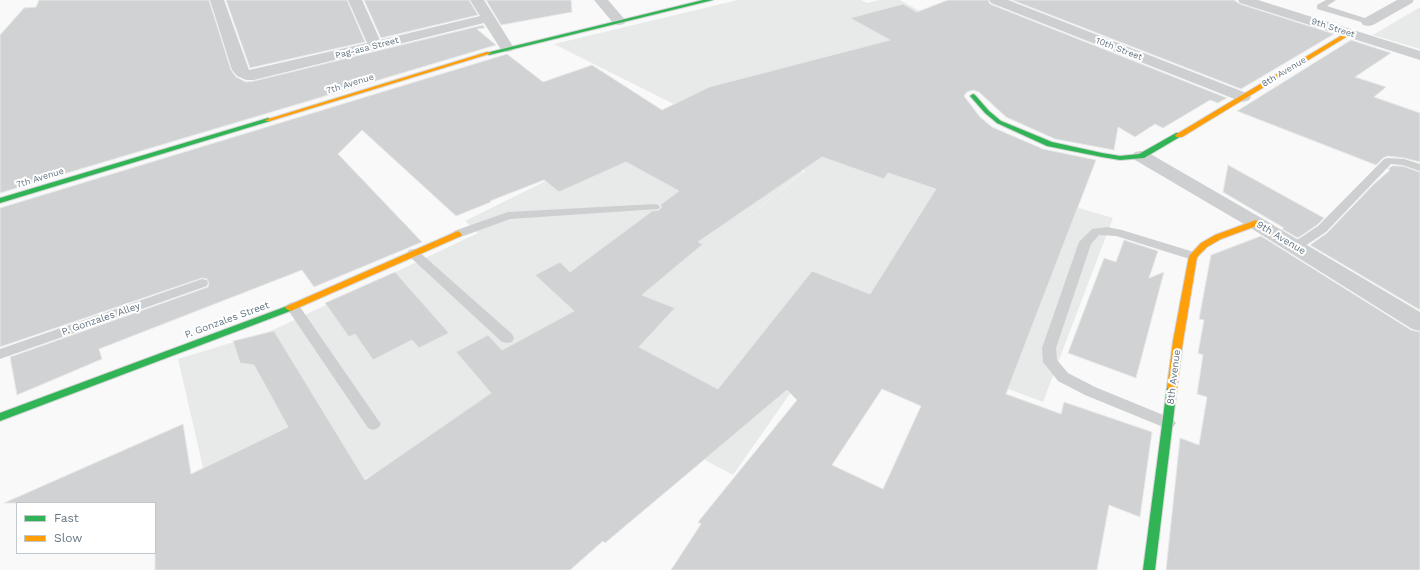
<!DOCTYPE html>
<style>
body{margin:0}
#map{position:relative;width:1420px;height:570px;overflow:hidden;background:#f9f9f9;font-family:"Work Sans",sans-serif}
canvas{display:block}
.legend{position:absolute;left:16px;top:502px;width:140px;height:52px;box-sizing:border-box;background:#fff;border:1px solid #c1c8cd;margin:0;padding:5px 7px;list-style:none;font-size:12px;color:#657683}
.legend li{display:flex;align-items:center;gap:8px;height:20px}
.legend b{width:20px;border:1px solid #c1c8cd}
</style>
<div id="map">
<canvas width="1420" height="570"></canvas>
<ul class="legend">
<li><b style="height:5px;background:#30b455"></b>Fast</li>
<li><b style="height:5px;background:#ff9f0a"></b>Slow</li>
</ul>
</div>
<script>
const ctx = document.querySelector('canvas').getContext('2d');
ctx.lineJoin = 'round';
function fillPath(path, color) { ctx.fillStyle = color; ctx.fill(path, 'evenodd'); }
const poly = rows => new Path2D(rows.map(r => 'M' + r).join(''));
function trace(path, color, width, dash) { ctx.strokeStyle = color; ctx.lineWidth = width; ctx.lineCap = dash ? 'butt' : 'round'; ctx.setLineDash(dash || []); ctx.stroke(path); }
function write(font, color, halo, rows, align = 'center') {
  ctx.font = font + ' "Work Sans",sans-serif'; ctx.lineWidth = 4; ctx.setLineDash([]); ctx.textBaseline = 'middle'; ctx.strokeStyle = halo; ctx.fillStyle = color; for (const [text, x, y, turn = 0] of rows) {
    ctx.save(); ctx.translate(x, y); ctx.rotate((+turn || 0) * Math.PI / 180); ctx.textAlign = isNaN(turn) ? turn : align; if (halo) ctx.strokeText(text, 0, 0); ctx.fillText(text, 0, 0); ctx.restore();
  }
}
fillPath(poly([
 [738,0,861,0,867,3,879,0,900,0,946,26,914,58,999,185,1113,218,1043,402,838,325,733,475,540,372,469,416,225,563,178,359,273,330,478,233,465,221,683,113,803,172,705,251,805,171,787,161,554,44],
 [1420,7,1420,49,1373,35]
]), '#e8e9e9');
const building = poly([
 [39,0,209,0,231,70,236,77,246,82,254,81,483,25,485,28,477,29,496,45,0,193,0,35,24,8,36,7,39,0],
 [226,0,347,0,365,42,250,68,226,0],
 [364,0,469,0,478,15,381,38,364,0],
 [486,0,571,0,572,12,501,25,486,0],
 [948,0,988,0,990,4,1227,98,1218,103,1210,100,1163,128,1155,124,1135,137,1118,127,1114,150,1055,139,1006,117,979,92,973,90,967,92,964,96,980,117,992,127,1043,149,1096,160,1006,394,1061,414,1064,402,1152,432,1140,517,1109,505,1097,570,671,570,701,524,698,522,797,400,787,390,605,543,603,541,570,570,155,570,155,503,4,503,183,424,191,474,288,427,254,365,240,363,233,341,274,331,365,480,491,393,456,352,488,335,502,350,574,311,535,275,560,262,570,272,652,211,659,210,662,207,660,205,679,191,626,162,559,192,544,180,490,201,491,202,456,216,362,130,338,154,422,242,314,287,302,270,99,349,102,359,17,395,10,357,208,287,209,283,207,279,202,278,0,347,0,208,507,54,543,82,592,65,662,110,709,87,890,40,850,18,903,4,917,12,948,0],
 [822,157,884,179,888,173,936,189,870,294,812,271,718,389,639,347,675,308,642,295,703,244,698,242,822,157],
 [882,389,921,406,883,489,832,465,882,389],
 [1012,0,1234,0,1240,4,1334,34,1241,89,1012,0],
 [1351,40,1391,53,1355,77,1386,87,1374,97,1420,113,1420,162,1404,158,1388,156,1383,158,1376,165,1237,111,1351,40],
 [1228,165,1324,218,1317,225,1298,238,1282,229,1284,228,1223,192,1228,165],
 [1392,166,1402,166,1420,172,1420,310,1310,245,1327,233,1374,184,1390,170,1388,169,1392,166],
 [1261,236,1411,330,1420,332,1420,570,1166,570,1180,438,1199,445,1207,397,1197,394,1203,355,1198,353,1204,320,1199,319,1211,255,1261,236],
 [1124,240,1158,251,1149,278,1164,272,1136,378,1068,353,1104,258,1116,262,1124,240],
 [395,272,449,333,419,348,412,340,373,360,355,334,349,337,325,303,395,272]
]);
fillPath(building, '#d0d2d3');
trace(building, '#e8e8e8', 1);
const fast = poly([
 [703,0,713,0,489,55,486,53,703,0],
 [973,94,975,95,989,111,1001,121,1052,142,1102,153,1120,156,1139,154,1176,133,1182,133,1183,135,1144,158,1120,160,1102,157,1047,146,997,123,985,113,971,97,970,96,973,94],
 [268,118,270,119,270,121,0,203,0,198,268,118],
 [290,305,293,306,295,308,293,310,0,421,0,413,290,305],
 [1172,383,1176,384,1177,387,1155,570,1143,570,1167,387,1168,384,1172,383]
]);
const slow = poly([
 [1349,31,1352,33,1351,34,1223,112,1182,137,1176,137,1175,135,1349,31],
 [487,52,492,53,270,121,266,121,265,120,487,52],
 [1256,220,1260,223,1259,225,1221,239,1207,247,1197,257,1183,341,1177,387,1176,390,1172,391,1168,390,1167,387,1173,341,1189,256,1201,243,1215,235,1256,220],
 [458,231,462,234,461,236,293,310,290,311,285,308,287,306,458,231]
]);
trace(fast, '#d5d6d7', 2);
trace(slow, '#d5d6d7', 2);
fillPath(poly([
 [1326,0,1336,0,1327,6,1371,20,1372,22,1368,24,1317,9,1317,5,1326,0],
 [1388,158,1404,159,1420,164,1420,171,1402,165,1391,164,1326,232,1299,250,1291,250,1289,247,1291,244,1318,226,1384,159,1388,158],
 [654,204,658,205,660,207,658,209,510,219,458,238,454,237,452,234,454,231,508,212,654,204],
 [1107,227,1122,230,1197,253,1199,256,1197,259,1193,260,1116,236,1099,235,1091,244,1056,348,1057,360,1068,373,1095,387,1173,419,1176,423,1173,427,1168,429,1085,395,1058,381,1043,362,1042,348,1079,242,1092,229,1107,227],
 [413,249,417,250,512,334,514,338,512,342,507,343,502,342,409,256,407,253,409,250,413,249],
 [202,279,207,280,208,283,207,286,0,359,0,349,202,279],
 [293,302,298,304,378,420,381,424,378,428,373,430,368,428,286,307,288,304,293,302]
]), '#cecfd0');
fillPath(poly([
 [210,0,224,0,249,70,367,43,348,0,362,0,380,40,480,16,470,0,484,0,514,48,512,51,507,52,502,51,484,23,254,80,246,80,237,76,232,70,210,0],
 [594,0,608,0,626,21,624,24,619,25,614,24,594,0],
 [989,0,1008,0,1249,94,1251,97,1249,100,1243,102,1237,100,991,3,989,0],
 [1238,0,1258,0,1420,51,1420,60,1240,3,1238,0],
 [1397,0,1414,0,1412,3,1373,25,1368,26,1363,25,1361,22,1363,19,1397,0],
 [1141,151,1147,152,1263,219,1420,312,1420,331,1412,329,1249,227,1135,160,1132,156,1135,152,1141,151]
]), '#cecfd0');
fillPath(fast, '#30b455');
fillPath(slow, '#ff9f0a');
write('9px', '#657683', '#fff', [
 ["9th Street",1333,28,18],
 ["Pag-asa Street",367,48,-14],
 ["10th Street",1119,49,21],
 ["8th Avenue",1284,72,-31],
 ["7th Avenue",350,84,-17],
 ["7th Avenue",40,178,-17]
]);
write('10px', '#657683', '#fff', [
 ["9th Avenue",1281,238,31],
 ["P. Gonzales Alley",101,319,-19],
 ["P. Gonzales Street",227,320,-20],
 ["8th Avenue",1174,377,-83]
]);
</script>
